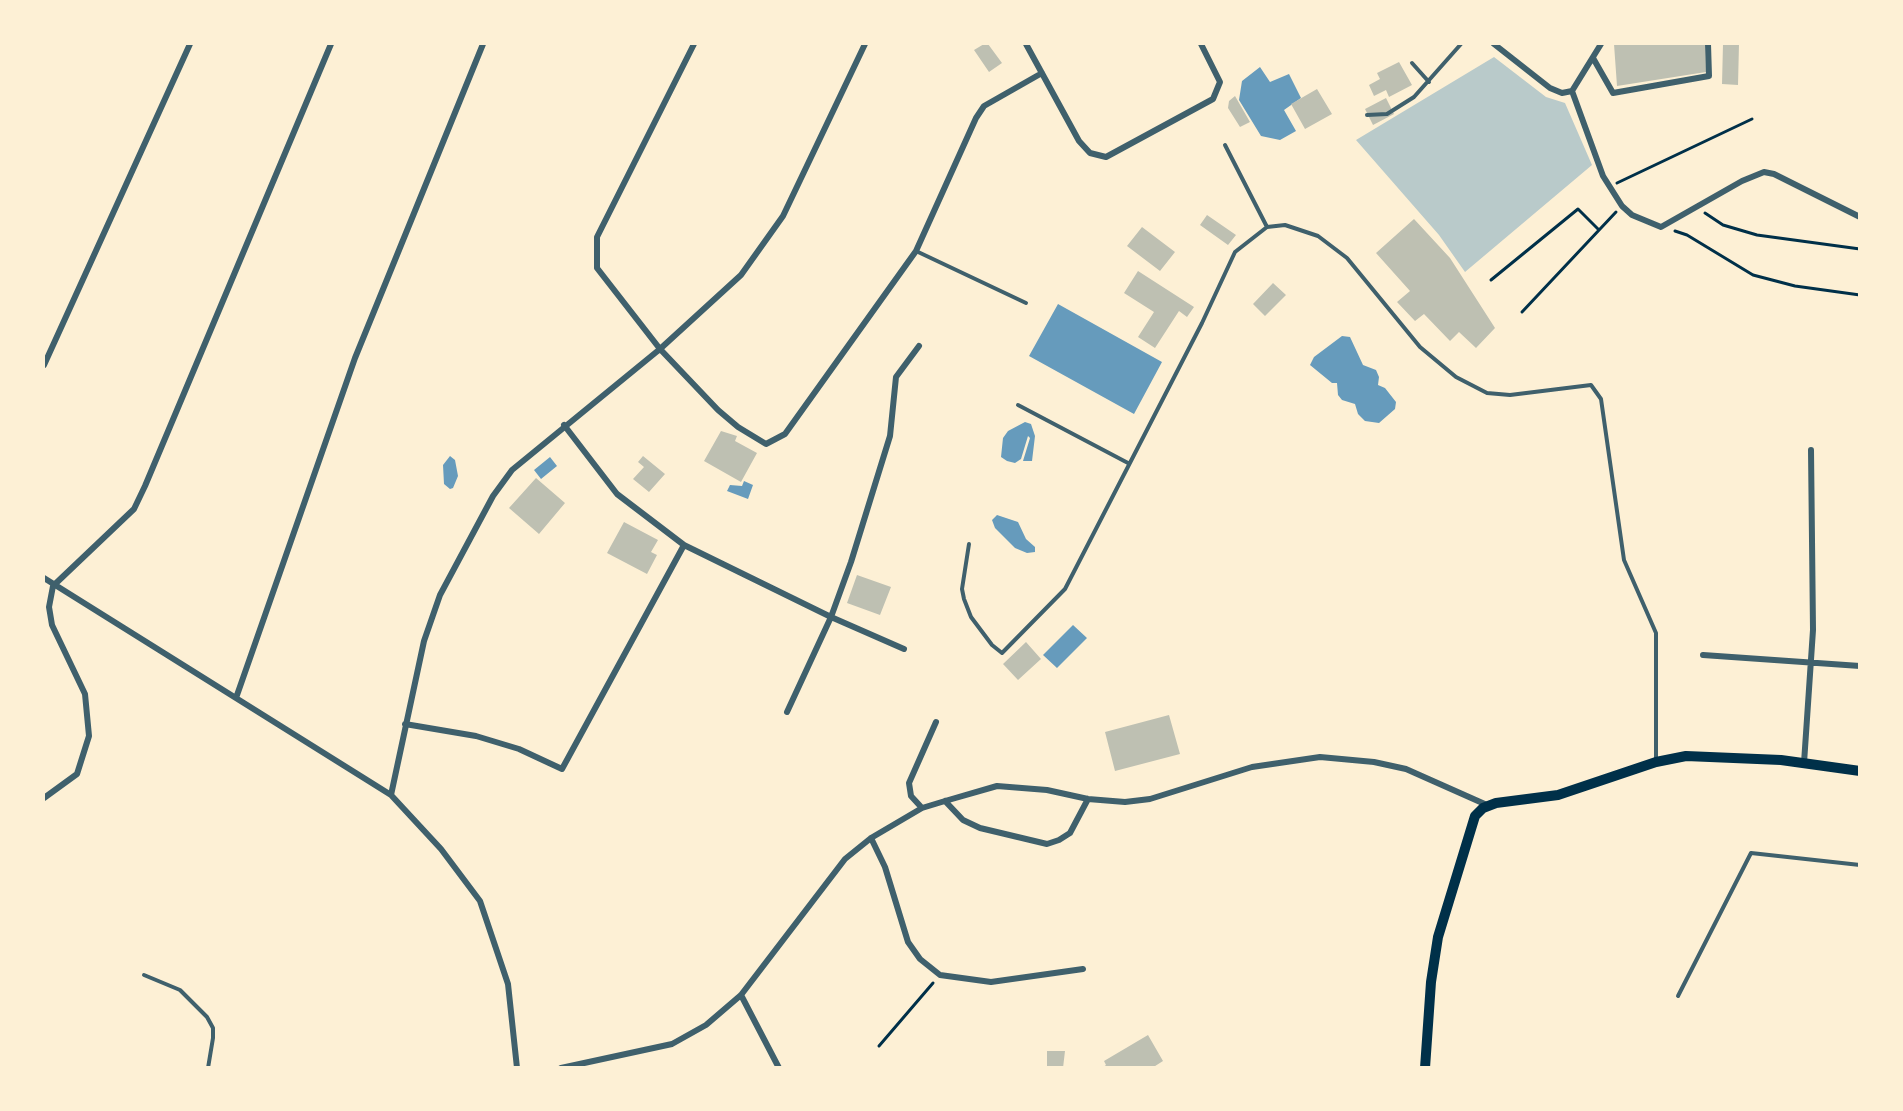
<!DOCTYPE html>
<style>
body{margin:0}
#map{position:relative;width:1903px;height:1111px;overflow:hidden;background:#fdf0d5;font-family:"Noto Sans",sans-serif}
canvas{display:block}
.frame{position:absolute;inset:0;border:45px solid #fdf0d5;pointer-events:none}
</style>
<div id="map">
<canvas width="1903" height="1111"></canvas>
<div class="frame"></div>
</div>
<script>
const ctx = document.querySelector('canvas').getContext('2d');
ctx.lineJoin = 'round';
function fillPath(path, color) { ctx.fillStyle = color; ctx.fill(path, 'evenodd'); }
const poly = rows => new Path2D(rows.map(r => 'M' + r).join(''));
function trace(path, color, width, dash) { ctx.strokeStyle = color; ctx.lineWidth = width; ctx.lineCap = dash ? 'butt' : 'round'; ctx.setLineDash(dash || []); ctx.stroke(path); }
fillPath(poly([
 [1494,57,1546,97,1565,103,1592,165,1465,272,1439,235,1356,140]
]), '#b9caca');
fillPath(poly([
 [1260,67,1270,82,1289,74,1301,98,1284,110,1296,131,1280,140,1261,136,1239,100,1242,81],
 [1058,304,1162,362,1134,414,1029,356],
 [1342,336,1350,337,1363,365,1376,370,1379,377,1378,385,1385,388,1396,402,1395,409,1379,423,1365,421,1358,414,1355,404,1342,400,1338,395,1337,383,1332,383,1310,365,1314,357],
 [1025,422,1031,424,1035,436,1032,461,1023,461,1030,438,1028,436,1021,459,1015,463,1007,461,1001,457,1003,438,1008,431],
 [450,456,455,460,458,476,453,488,450,489,444,484,443,465],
 [550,457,557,466,541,479,534,470],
 [744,481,753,485,748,499,727,491,730,485,742,486],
 [997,515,1018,522,1026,539,1035,547,1035,552,1027,553,1015,548,995,528,992,520],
 [1073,625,1087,638,1057,668,1043,655]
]), '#669bbc');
fillPath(poly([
 [984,44,988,44,1002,63,989,72,974,50],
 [1614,44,1705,44,1706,72,1617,86],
 [1723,44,1739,44,1738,85,1722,84],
 [1399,62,1412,85,1389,97,1386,90,1374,96,1369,85,1380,79,1377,73],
 [1317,89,1332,114,1305,129,1291,104],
 [1235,96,1250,122,1240,127,1228,108,1229,101],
 [1386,98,1394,114,1373,125,1365,109],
 [1207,215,1236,235,1228,245,1200,225],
 [1414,219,1450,258,1495,328,1476,348,1459,332,1450,341,1424,314,1415,321,1397,302,1410,291,1376,253],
 [1142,227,1175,252,1160,271,1127,246],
 [1138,271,1194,307,1187,317,1179,311,1155,348,1138,337,1154,312,1124,293],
 [1273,283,1286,295,1265,316,1253,304],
 [721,431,737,436,735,441,757,453,741,482,704,461],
 [643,456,665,474,649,492,633,479,644,467,638,462],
 [536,478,565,503,539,534,509,508],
 [624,522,658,540,651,552,657,555,647,574,607,553],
 [857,575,891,587,880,615,847,603],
 [1026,642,1041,659,1018,680,1003,664],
 [1169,715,1180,754,1115,771,1105,732],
 [1148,1035,1163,1061,1152,1068,1102,1068,1106,1065,1104,1061],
 [1047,1051,1065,1051,1063,1068,1047,1068]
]), '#bec0b2');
trace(poly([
 [1617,183,1752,119],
 [1705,213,1723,225,1757,235,1860,249],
 [1675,231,1687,235,1753,275,1795,286,1860,295],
 [1491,280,1578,209,1599,230],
 [1522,312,1616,212],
 [879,1046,933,983]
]), '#003049', 3);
trace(poly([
 [1412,63,1429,82],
 [1367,115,1387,114,1414,97,1461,44],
 [1225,145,1267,227],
 [916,251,1026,303],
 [1018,405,1128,463],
 [969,544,962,589,964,599,971,617,992,645,1002,653,1065,589,1202,323,1235,252,1267,227,1285,225,1318,236,1347,258,1420,347,1456,377,1487,393,1510,395,1591,385,1601,399,1624,560,1656,633,1656,761],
 [144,975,180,990,207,1017,213,1028,213,1038,208,1068],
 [1678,996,1751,853,1860,865]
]), '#3f606c', 4);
trace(poly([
 [694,44,597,237,597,268,660,349,718,410,738,427,766,444,785,434,916,251,976,118,984,106,1042,73],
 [1026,44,1079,141,1090,153,1106,157,1213,99,1220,82,1201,44],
 [1494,44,1550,88,1562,93,1572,91],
 [1593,58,1613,93,1709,76,1708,44],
 [1572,91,1603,176,1622,206,1632,215,1661,227,1742,181,1764,172,1774,174,1860,217],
 [1572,91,1601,44],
 [44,365,190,44],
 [564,425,617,494,684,545,831,617,904,649],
 [44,578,391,795,441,849,480,901,508,984,517,1068],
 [1703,655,1860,666],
 [236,698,355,358,483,44],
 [787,712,831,617,851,562,890,436,896,377,919,346],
 [405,724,476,736,519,749,562,769,684,545],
 [1804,763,1813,630,1811,450],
 [391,795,424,641,440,595,493,496,512,470,660,349,741,275,783,216,865,44],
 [44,798,77,774,89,736,85,694,52,625,49,607,53,586,134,509,145,486,331,44],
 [945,801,963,820,980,828,1047,844,1059,840,1070,833,1088,799],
 [922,808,911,796,909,783,936,722],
 [871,838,885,867,908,942,920,959,940,975,991,982,1083,969],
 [741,995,779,1068],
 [561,1068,672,1044,706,1025,741,995,845,859,871,838,922,808,945,801,997,786,1047,790,1088,799,1125,802,1150,799,1252,767,1320,757,1374,762,1406,769,1487,805]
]), '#3f606c', 6);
trace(poly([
 [1425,1068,1431,982,1438,937,1475,816,1483,808,1496,803,1558,795,1656,762,1686,756,1781,760,1860,771]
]), '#003049', 10);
</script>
